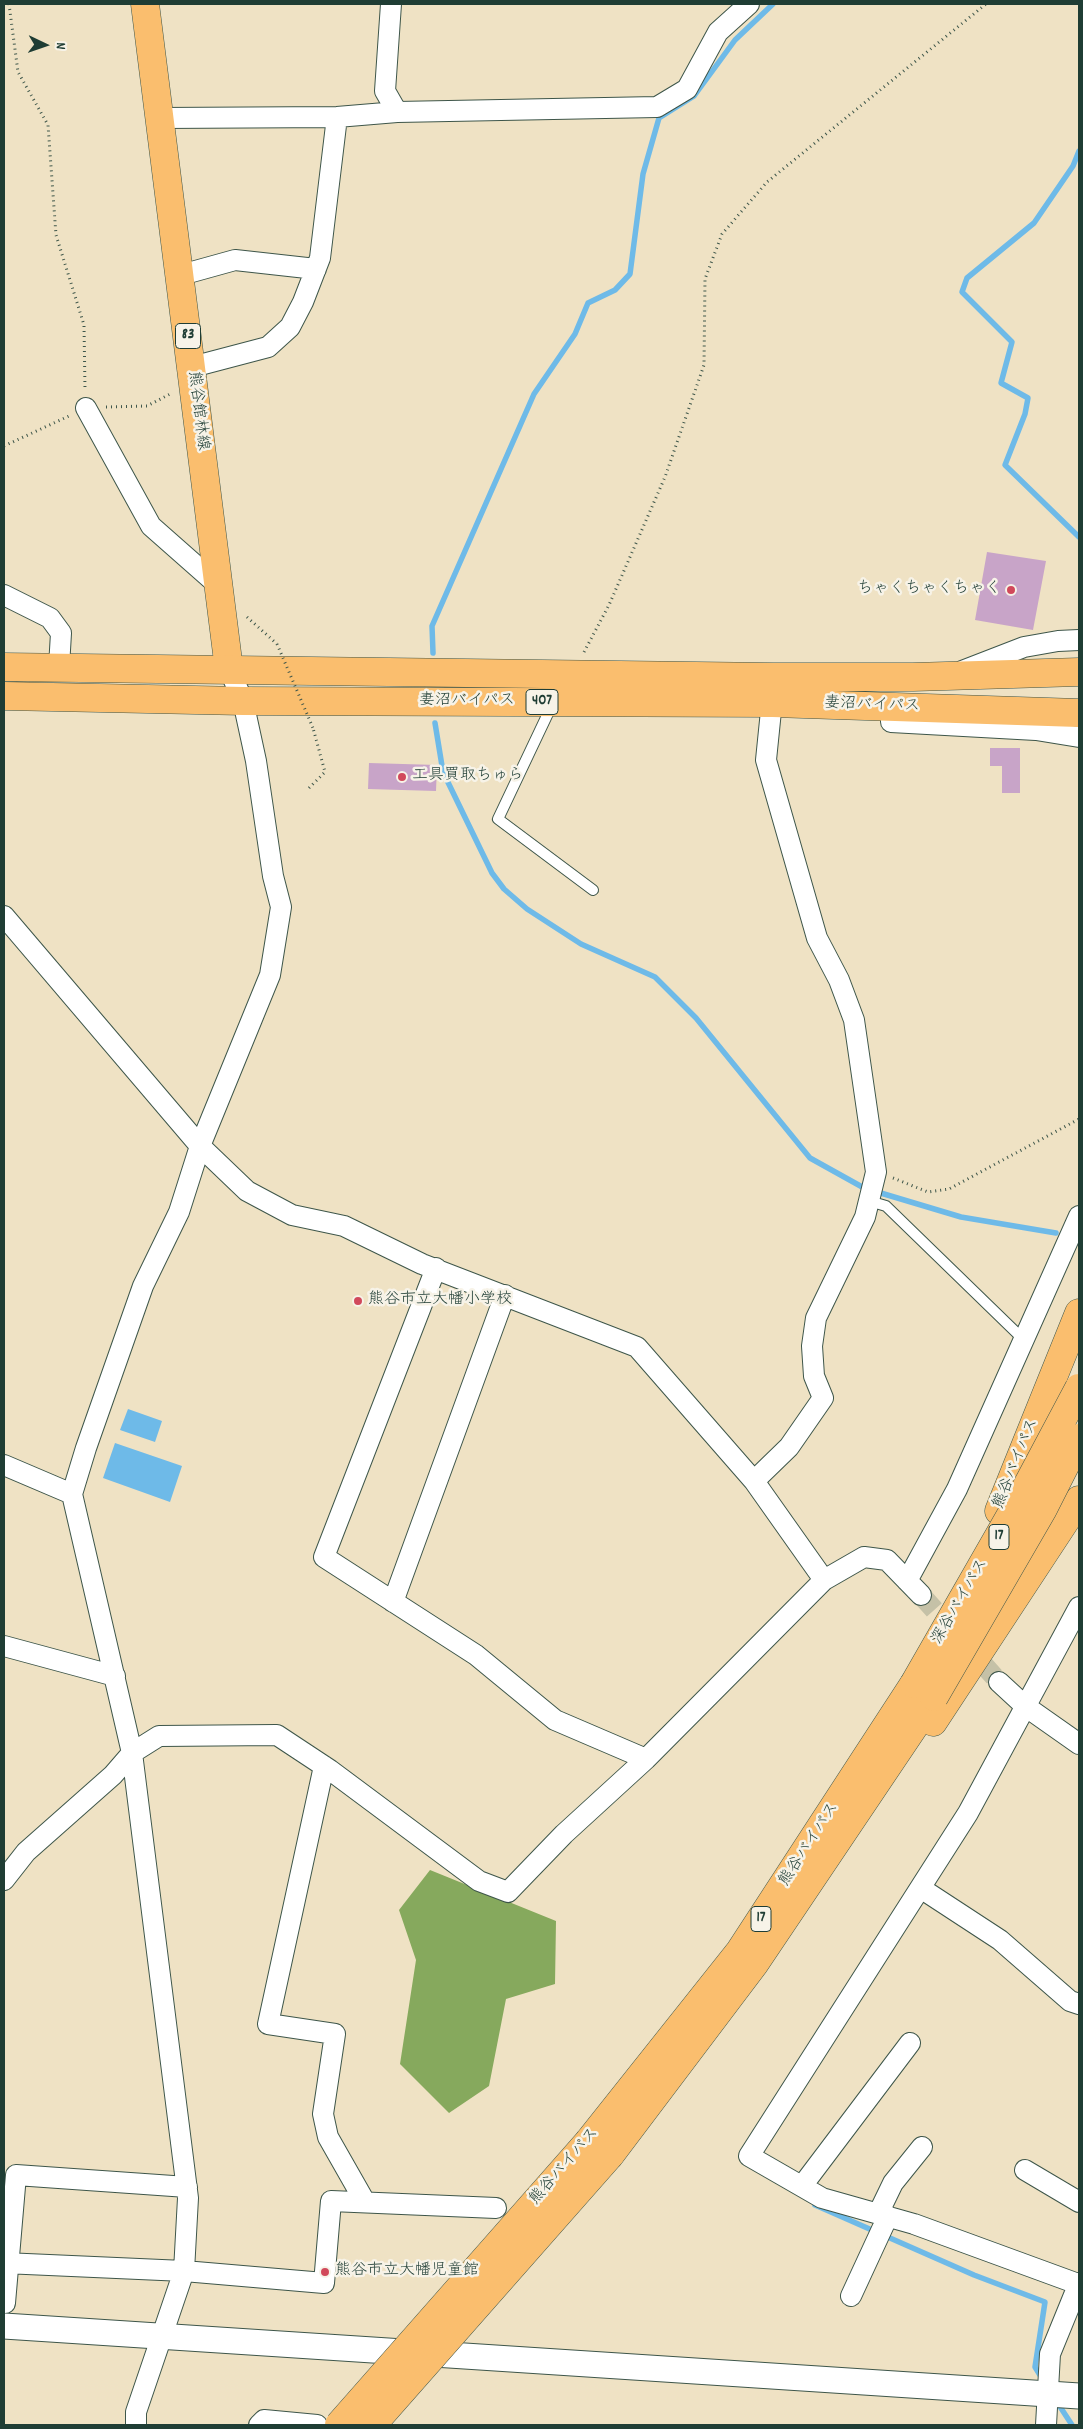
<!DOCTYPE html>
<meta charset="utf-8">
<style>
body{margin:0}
#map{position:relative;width:1083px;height:2429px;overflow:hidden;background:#efe2c4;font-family:Dekko,sans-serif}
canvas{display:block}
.frame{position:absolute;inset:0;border:5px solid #1f3d34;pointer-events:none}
.north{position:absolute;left:20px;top:20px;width:50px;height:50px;-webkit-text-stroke:4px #f7f3e8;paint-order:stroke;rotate:93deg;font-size:14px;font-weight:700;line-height:20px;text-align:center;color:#1f3d34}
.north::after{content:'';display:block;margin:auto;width:18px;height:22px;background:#1f3d34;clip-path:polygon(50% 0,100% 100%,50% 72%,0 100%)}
</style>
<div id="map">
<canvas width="1083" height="2429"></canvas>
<div class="frame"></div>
<div class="north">N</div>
</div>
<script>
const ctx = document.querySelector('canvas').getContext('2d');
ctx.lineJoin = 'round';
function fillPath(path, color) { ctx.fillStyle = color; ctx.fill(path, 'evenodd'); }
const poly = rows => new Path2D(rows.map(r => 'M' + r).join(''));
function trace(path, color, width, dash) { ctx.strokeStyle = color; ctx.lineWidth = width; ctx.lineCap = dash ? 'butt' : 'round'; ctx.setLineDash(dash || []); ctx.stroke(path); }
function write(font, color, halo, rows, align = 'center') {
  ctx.font = font + ' Dekko,"Klee One",sans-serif'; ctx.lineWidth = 5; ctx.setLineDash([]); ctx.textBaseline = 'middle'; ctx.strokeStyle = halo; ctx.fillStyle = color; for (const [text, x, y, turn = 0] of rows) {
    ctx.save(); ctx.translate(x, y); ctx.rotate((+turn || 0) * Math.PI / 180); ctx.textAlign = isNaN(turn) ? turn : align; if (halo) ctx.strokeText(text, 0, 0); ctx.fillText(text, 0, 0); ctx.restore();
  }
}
fillPath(poly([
 [430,1870,556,1921,555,1984,506,1999,489,2086,449,2113,400,2064,416,1960,399,1910]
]), '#86a95d');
fillPath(poly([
 [128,1409,162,1421,155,1442,120,1430],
 [115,1443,182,1466,170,1502,103,1478]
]), '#6ebae8');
trace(poly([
 [1079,151,1073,166,1034,223,967,278,962,292,1012,342,1001,383,1028,398,1025,414,1005,465,1079,537],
 [433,653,432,626,534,394,575,334,588,303,615,290,630,274,643,174,659,118,694,96,735,40,773,4],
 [435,723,443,772,492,873,504,889,527,909,581,944,655,977,696,1018,810,1158,864,1188,961,1217,1056,1233],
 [815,2205,974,2275,1045,2302,1035,2367,1043,2380],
 [1057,2402,1072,2425]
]), '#6ebae8', 5.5);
fillPath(poly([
 [987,552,1046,561,1033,630,975,620],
 [990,748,1020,748,1020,793,1002,793,1002,766,990,766],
 [369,763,437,765,436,791,368,789]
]), '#c8a4c8');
trace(poly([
 [921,1595,999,1682]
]), '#c5c1a7', 20, [20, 10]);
const service = poly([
 [552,705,498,819,593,890],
 [869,1201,886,1206,1025,1341]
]);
const minor = poly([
 [391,4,385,91,397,112],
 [161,118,337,117,397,112,657,107,687,89,718,32,749,4],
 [181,275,235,260,316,269],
 [192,367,268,347,290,327,303,302,320,258,337,117],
 [86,408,151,526,219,586],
 [4,595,50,618,61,633,59,667],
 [962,671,1024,647,1058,641,1079,640],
 [891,707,891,722,1036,730,1079,737],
 [4,916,200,1146,247,1191,292,1215,344,1226,422,1264,637,1347,754,1481,824,1580],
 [436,1268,324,1557,476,1655,555,1720,646,1759],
 [4,1465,72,1494],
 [754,1481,789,1447,823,1398,814,1376,812,1346,816,1318,865,1217,876,1172,854,1020,839,980,817,938,766,760,773,691],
 [907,1581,957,1489,1079,1216],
 [393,1602,505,1295],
 [4,1646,115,1676],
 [999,1682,1025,1706,1079,1744],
 [324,1766,268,2024,335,2034,323,2114,328,2137,365,2202],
 [4,1880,26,1852,113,1775,132,1753,159,1736,277,1735,330,1770,479,1881,508,1892,564,1834,646,1759,824,1580,864,1557,887,1560,921,1595],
 [922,1889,1000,1940,1070,2001,1079,2004],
 [1025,2170,1079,2202],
 [802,2186,910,2043],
 [878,2214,893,2183,922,2147],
 [4,2263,184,2271,324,2283,331,2201,496,2208],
 [1078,2284,914,2224,822,2198,749,2156,968,1813,1079,1607],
 [851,2296,888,2216],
 [5,2303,16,2175,187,2187],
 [136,2425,136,2412,184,2271,188,2198,132,1753,72,1494,86,1448,143,1286,179,1212,200,1146,270,975,281,907,273,876,256,761,243,701,229,669],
 [259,2425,264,2420,317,2425],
 [1046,2425,1050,2354,1079,2283]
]);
const tertiary = poly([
 [4,2326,1079,2396]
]);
const primary = poly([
 [145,4,229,669]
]);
const trunk = poly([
 [4,667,773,677,913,677,1079,672],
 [4,696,243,701,773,703,1079,713],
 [999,1511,1079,1313],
 [933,1722,1079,1500],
 [589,2141,740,1951,914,1684],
 [610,2155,755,1963,934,1697]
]);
trace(service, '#3e564a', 12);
trace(minor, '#3e564a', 22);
trace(tertiary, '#3e564a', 27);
trace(primary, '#3e564a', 29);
trace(trunk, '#3e564a', 29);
trace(poly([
 [9,4,18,72,48,125,56,235,84,325,85,390],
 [106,407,147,406,172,393],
 [4,446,69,416],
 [247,617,277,644],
 [584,652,609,605,665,477,704,365,705,279,722,234,767,182,986,4],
 [309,788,325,772,313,728],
 [893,1178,928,1192,949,1189,1079,1119]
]), '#3e564a', 3, [1, 4]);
trace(service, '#fff', 10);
trace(minor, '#fff', 20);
trace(tertiary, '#fff', 25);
trace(primary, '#fabe6e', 28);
trace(trunk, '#fabe6e', 28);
const trunkBridge = poly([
 [914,1684,1020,1499,1079,1388],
 [934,1697,1043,1509,1079,1438],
 [339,2425,589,2141],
 [372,2425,610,2155]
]);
trace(trunkBridge, '#3e564a', 29, []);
trace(poly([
 [277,644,313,728]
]), '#3e564a', 3, [1, 4]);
trace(trunkBridge, '#fabe6e', 28);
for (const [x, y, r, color] of [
 [1011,590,5,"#d1495b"],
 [402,777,5,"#d1495b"],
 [358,1301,5,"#d1495b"],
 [325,2272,5,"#d1495b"]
]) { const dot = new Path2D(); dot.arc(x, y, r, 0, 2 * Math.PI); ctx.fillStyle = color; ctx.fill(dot); trace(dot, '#f7f3e8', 2); }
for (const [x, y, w] of [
 [188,336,25],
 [542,702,32],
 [999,1537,20],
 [761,1919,20]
]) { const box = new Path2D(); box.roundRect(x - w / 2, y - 12.5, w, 25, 4); ctx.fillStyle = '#f7f3e8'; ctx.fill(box); trace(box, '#1f3d34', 1); }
write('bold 15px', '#1f3d34', null, [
 ["83",188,336],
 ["407",542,702],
 ["17",999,1537],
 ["17",761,1919]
]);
write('16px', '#1f3d34', '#f7f3e8', [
 ["熊谷館林線",197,411,83],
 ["妻沼バイパス",467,702],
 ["妻沼バイパス",872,706,2],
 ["熊谷バイパス",1017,1464,-68],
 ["深谷バイパス",961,1602,-60],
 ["熊谷バイパス",810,1845,-57],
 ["熊谷バイパス",565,2167,-49]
]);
write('16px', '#1f3d34', '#f7f3e8', [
 ["ちゃくちゃくちゃく",1001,590,"right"],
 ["工具買取ちゅら",412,777],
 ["熊谷市立大幡小学校",368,1301],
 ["熊谷市立大幡児童館",335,2272]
], 'left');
</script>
